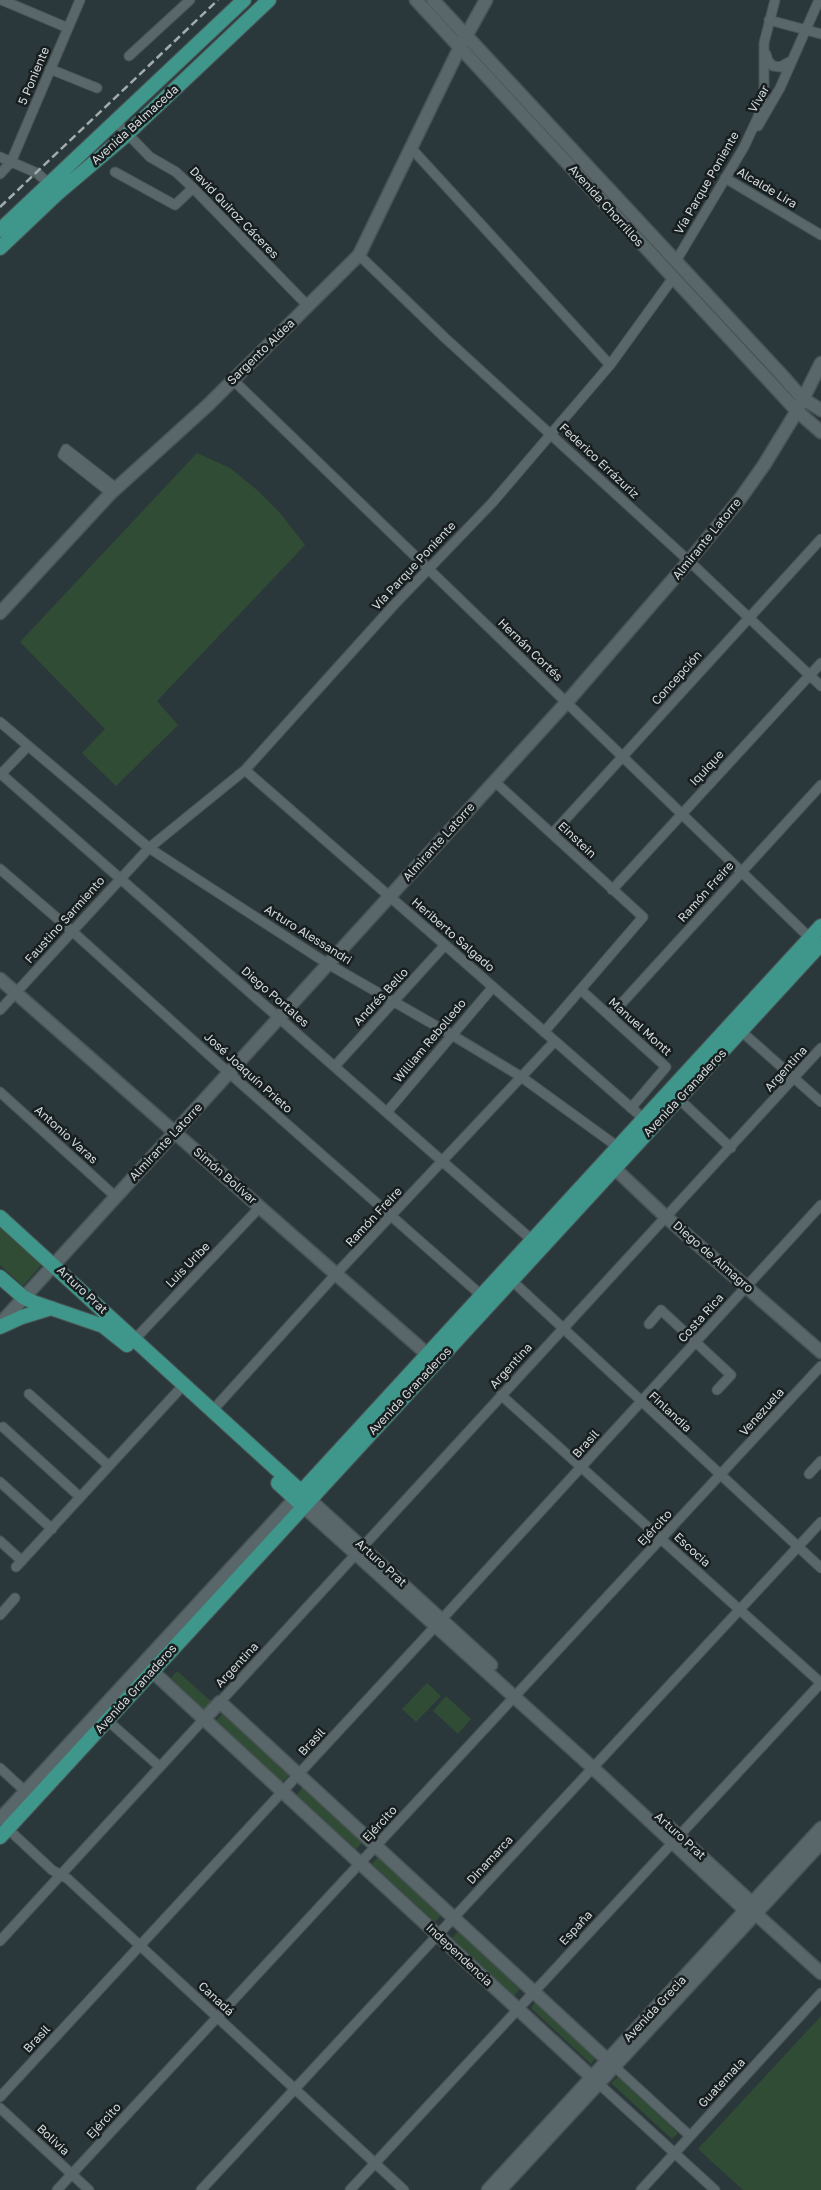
<!DOCTYPE html>
<meta charset="utf-8">
<style>
body{margin:0}
canvas{display:block;background:#2b383b}
</style>
<canvas width="821" height="2190"></canvas>
<script>
const ctx = document.querySelector('canvas').getContext('2d');
ctx.lineJoin = 'round';
function fillPath(path, color) { ctx.fillStyle = color; ctx.fill(path, 'evenodd'); }
const poly = rows => new Path2D(rows.map(r => 'M' + r).join(''));
function trace(path, color, width, dash) { ctx.strokeStyle = color; ctx.lineWidth = width; ctx.lineCap = dash ? 'butt' : 'round'; ctx.setLineDash(dash || []); ctx.stroke(path); }
function write(font, color, halo, rows, align = 'center') {
  ctx.font = font + ' "Golos Text",sans-serif'; ctx.lineWidth = 5; ctx.setLineDash([]); ctx.textBaseline = 'middle'; ctx.strokeStyle = halo; ctx.fillStyle = color; for (const [text, x, y, turn = 0] of rows) {
    ctx.save(); ctx.translate(x, y); ctx.rotate((+turn || 0) * Math.PI / 180); ctx.textAlign = isNaN(turn) ? turn : align; if (halo) ctx.strokeText(text, 0, 0); ctx.fillText(text, 0, 0); ctx.restore();
  }
}
fillPath(poly([
 [197,453,230,468,257,490,280,513,305,545,157,701,178,725,116,786,82,753,105,729,20,642],
 [0,1225,43,1263,23,1286,0,1265],
 [177,1671,213,1703,205,1711,171,1678],
 [427,1683,441,1696,416,1722,402,1709],
 [446,1696,471,1719,458,1734,433,1711],
 [223,1713,290,1774,282,1783,215,1722],
 [303,1787,363,1842,356,1849,297,1795],
 [379,1856,442,1914,435,1922,372,1864],
 [459,1931,521,1988,514,1996,452,1938],
 [536,2001,597,2057,591,2064,531,2008],
 [821,2016,821,2190,743,2190,698,2149],
 [619,2076,678,2133,672,2139,611,2083]
]), '#304c34');
const street = poly([
 [2,0,68,28],
 [769,20,821,34],
 [766,54,768,61,773,66,780,67,791,61],
 [129,56,190,0],
 [50,69,97,88],
 [116,122,150,157,176,172,193,188,308,306],
 [758,126,780,88,819,0],
 [411,148,610,365],
 [0,157,37,173,53,187],
 [115,172,175,205,193,188],
 [0,174,11,162,80,0],
 [725,178,821,235],
 [359,255,444,337,689,561,821,686],
 [676,261,744,147,758,117,764,95,764,43,775,0],
 [232,379,810,938],
 [111,493,63,455,66,449,116,488],
 [0,722,149,848,328,964,452,1035,520,1076,618,1147],
 [245,770,644,1119],
 [1,774,532,1240],
 [0,775,28,746],
 [494,781,643,917,544,1032],
 [552,834,821,539],
 [0,869,72,931,229,1073,481,1295],
 [612,890,821,663],
 [581,990,666,1067,631,1108],
 [0,1010,149,848,245,770,393,606,492,503,610,365,673,278],
 [610,1016,821,785],
 [741,1031,821,1102],
 [335,1066,445,945],
 [0,1092,116,1197],
 [679,1099,731,1148],
 [387,1112,493,987],
 [508,1277,821,1568],
 [649,1324,661,1310,731,1375,717,1390],
 [135,1339,260,1207],
 [29,1394,109,1466],
 [501,1395,821,1683],
 [212,1411,336,1274,555,1041],
 [3,1427,80,1497],
 [809,1474,821,1461],
 [0,1482,52,1529],
 [0,1541,22,1561],
 [16,1567,178,1391],
 [0,1615,15,1598],
 [220,1702,821,1048],
 [107,1720,160,1767],
 [0,1768,25,1791],
 [8,1829,52,1870,68,1879,404,2190],
 [0,1941,204,1719],
 [615,2067,690,2136],
 [599,2084,715,2190],
 [0,2097,442,1619,821,1205],
 [0,2108,89,2190],
 [57,2190,821,1366],
 [201,2190,821,1522],
 [350,2190,821,1683],
 [641,2190,821,1993]
]);
const secondary = poly([
 [416,0,797,411,821,432],
 [433,0,779,372,802,398,821,410],
 [0,613,111,493,208,405,359,255,460,47,486,0],
 [0,979,427,1354],
 [609,1163,666,1217,821,1352],
 [0,1324,566,703,689,561,740,499,764,465,797,411,821,363],
 [309,1499,491,1665],
 [303,1506,593,1768,745,1910,756,1914,821,1973],
 [152,1671,599,2084],
 [204,1719,220,1702,615,2067],
 [0,1819,301,1492],
 [667,1825,752,1903,756,1914],
 [488,2190,821,1828],
 [500,2190,821,1843]
]);
const primary = poly([
 [0,230,244,0],
 [0,248,58,193,123,138,269,0],
 [0,1217,307,1497],
 [0,1277,23,1297,33,1302,103,1326,127,1345],
 [0,1327,22,1317,51,1308],
 [278,1483,303,1506],
 [301,1492,821,926],
 [0,1837,821,944]
]);
trace(street, '#495456', 11);
trace(secondary, '#495456', 15);
trace(primary, '#495456', 16);
trace(street, '#59676a', 9);
trace(secondary, '#59676a', 12);
trace(primary, '#3f968a', 14);
trace(poly([
 [0,207,218,0]
]), '#a2acad', 2.5, [8, 4]);
write('12px', '#d3dbdc', '#181e1f', [
 ["5 Poniente",34,76,-67],
 ["Vivar",759,99,-60],
 ["Avenida Balmaceda",135,125,-42],
 ["Vía Parque Poniente",707,183,-60],
 ["Alcalde Lira",767,188,31],
 ["Avenida Chorrillos",606,206,48],
 ["David Quiroz Cáceres",234,213,46],
 ["Sargento Aldea",261,352,-44],
 ["Federico Errázuriz",599,461,43],
 ["Almirante Latorre",707,539,-51],
 ["Vía Parque Poniente",414,566,-47],
 ["Hernán Cortés",530,650,44],
 ["Concepción",677,678,-48],
 ["Iquique",707,768,-47],
 ["Einstein",577,840,43],
 ["Almirante Latorre",439,842,-48],
 ["Ramón Freire",706,892,-48],
 ["Faustino Sarmiento",65,920,-48],
 ["Arturo Alessandri",308,935,32],
 ["Heriberto Salgado",453,935,41],
 ["Diego Portales",275,997,41],
 ["Andrés Bello",381,997,-47],
 ["Manuel Montt",640,1027,42],
 ["William Rebolledo",430,1041,-50],
 ["Argentina",786,1069,-48],
 ["José Joaquín Prieto",248,1073,42],
 ["Avenida Granaderos",685,1093,-47],
 ["Antonio Varas",66,1135,42],
 ["Almirante Latorre",166,1142,-47],
 ["Simón Bolívar",225,1176,41],
 ["Ramón Freire",374,1217,-47],
 ["Diego de Almagro",713,1257,41],
 ["Luis Uribe",188,1265,-46],
 ["Arturo Prat",82,1290,43],
 ["Costa Rica",701,1318,-48],
 ["Argentina",511,1366,-48],
 ["Avenida Granaderos",410,1391,-47],
 ["Finlandia",670,1412,43],
 ["Venezuela",762,1412,-48],
 ["Brasil",586,1444,-48],
 ["Ejército",655,1528,-47],
 ["Escocia",692,1550,42],
 ["Arturo Prat",381,1563,42],
 ["Argentina",237,1665,-47],
 ["Avenida Granaderos",136,1689,-48],
 ["Brasil",312,1742,-47],
 ["Ejército",380,1824,-47],
 ["Arturo Prat",680,1836,42],
 ["Dinamarca",490,1860,-47],
 ["España",576,1928,-47],
 ["Independencia",459,1955,43],
 ["Canadá",216,1999,43],
 ["Avenida Grecia",655,2009,-47],
 ["Brasil",37,2039,-47],
 ["Guatemala",722,2083,-47],
 ["Ejército",104,2121,-47],
 ["Bolivia",53,2140,43]
]);
</script>
